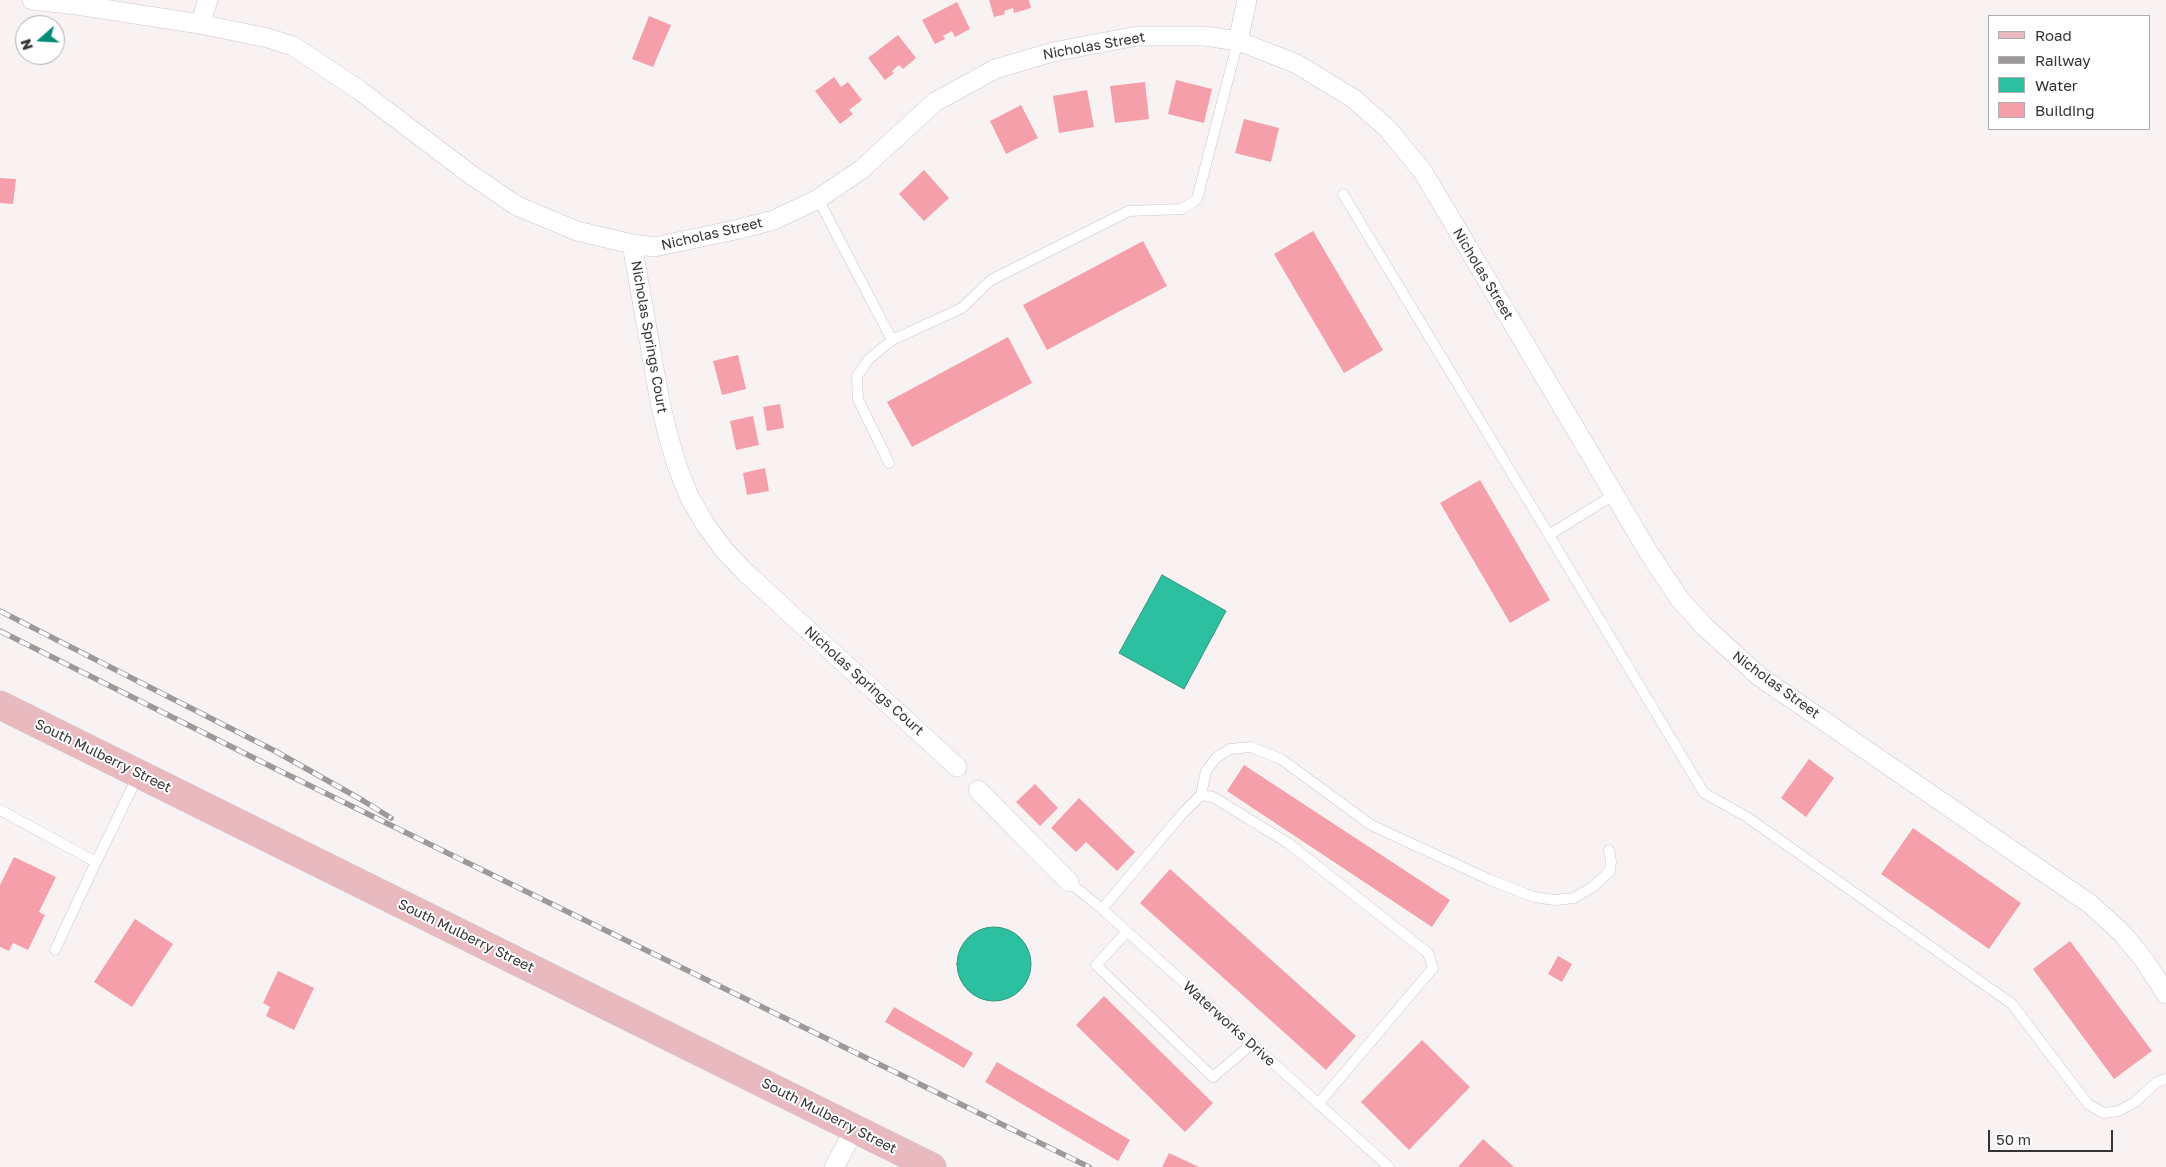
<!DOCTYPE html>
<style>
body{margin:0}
#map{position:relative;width:2166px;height:1167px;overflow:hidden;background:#f9f2f2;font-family:"Golos Text",sans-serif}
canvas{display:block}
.legend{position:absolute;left:1988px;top:15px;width:162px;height:115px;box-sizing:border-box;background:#fff;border:1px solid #aeadad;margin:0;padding:6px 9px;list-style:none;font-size:15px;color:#353333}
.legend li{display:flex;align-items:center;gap:10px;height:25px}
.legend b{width:25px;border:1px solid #aeadad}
.north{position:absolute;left:15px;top:15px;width:50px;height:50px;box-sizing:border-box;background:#fff;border:1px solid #aeadad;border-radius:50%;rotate:251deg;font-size:14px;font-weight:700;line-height:20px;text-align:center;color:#353333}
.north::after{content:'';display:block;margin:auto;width:18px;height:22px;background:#008b72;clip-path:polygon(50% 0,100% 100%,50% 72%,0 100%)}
.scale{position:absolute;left:1988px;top:1130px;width:125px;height:22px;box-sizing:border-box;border:2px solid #353333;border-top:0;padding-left:6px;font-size:15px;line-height:18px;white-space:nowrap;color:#353333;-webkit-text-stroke:4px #fff;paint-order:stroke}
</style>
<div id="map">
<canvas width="2166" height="1167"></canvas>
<ul class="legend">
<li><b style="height:6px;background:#e8b9bf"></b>Road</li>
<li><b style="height:6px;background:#9d9999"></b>Railway</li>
<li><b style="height:14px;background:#2cc0a0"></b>Water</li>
<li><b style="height:14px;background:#f59faa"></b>Building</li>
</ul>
<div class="north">N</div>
<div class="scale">50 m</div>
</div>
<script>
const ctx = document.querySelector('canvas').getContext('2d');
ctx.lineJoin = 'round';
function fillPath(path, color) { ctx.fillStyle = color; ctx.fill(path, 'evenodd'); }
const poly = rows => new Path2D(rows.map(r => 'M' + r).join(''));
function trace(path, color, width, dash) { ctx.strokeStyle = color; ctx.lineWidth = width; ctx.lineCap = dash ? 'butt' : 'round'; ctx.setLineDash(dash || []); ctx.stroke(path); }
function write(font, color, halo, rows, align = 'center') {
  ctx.font = font + ' "Golos Text",sans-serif'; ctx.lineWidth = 4; ctx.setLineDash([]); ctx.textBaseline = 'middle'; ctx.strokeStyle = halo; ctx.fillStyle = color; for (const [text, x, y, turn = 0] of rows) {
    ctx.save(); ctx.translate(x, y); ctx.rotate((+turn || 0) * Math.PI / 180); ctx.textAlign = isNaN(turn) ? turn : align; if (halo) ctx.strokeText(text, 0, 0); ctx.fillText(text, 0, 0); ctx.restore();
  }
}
const water = poly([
 [1162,575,1226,611,1184,689,1119,653,1162,575],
 '957 964a37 37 0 1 1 74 0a37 37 0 1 1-74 0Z'
]);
fillPath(water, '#2cc0a0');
trace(water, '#2f967f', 1);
fillPath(poly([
 [989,0,1029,0,1031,8,1014,13,1013,8,1004,11,1005,14,994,17],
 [957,2,970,29,955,37,952,31,943,36,945,39,935,44,922,20],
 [649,16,671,25,653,67,632,59],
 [898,35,916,58,903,69,899,65,892,71,894,73,885,80,868,58],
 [834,77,841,87,848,82,862,100,849,110,853,114,840,124,815,91],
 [1176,80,1212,89,1204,123,1168,114],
 [1145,82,1149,119,1115,123,1110,86],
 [1087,90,1094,127,1059,133,1053,96],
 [1021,105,1038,138,1006,154,990,121],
 [1244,119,1279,128,1271,162,1235,153],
 [924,170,949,198,924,221,899,194],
 [0,178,16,179,13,204,0,203],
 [1313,231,1383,350,1344,373,1274,254],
 [1143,241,1167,286,1047,350,1023,305],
 [1008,337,1032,383,912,447,887,402],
 [738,355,746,389,722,395,713,361],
 [780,404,784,428,767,431,763,407],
 [753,416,759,445,736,450,730,421],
 [765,468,769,491,747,495,743,473],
 [1480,480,1550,600,1510,623,1440,503],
 [1809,759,1834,778,1806,817,1781,798],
 [1244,765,1450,900,1432,927,1227,791],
 [1035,784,1058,808,1040,826,1016,802],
 [1079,798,1135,852,1117,871,1086,842,1076,852,1051,828],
 [1913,828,2021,903,1989,949,1881,874],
 [14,857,56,877,39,912,45,915,28,950,13,943,9,951,0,947,0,885],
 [1170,869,1356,1036,1326,1070,1140,903],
 [135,919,173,944,132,1007,94,982],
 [2070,941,2152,1051,2114,1079,2033,969],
 [1558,956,1572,964,1562,982,1548,974],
 [278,971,314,988,294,1030,266,1016,270,1007,263,1003],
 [1104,996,1213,1103,1185,1132,1076,1025],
 [894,1007,973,1053,964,1068,885,1022],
 [1422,1040,1470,1087,1409,1150,1361,1102],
 [997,1062,1130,1140,1118,1161,985,1082],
 [1483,1139,1514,1167,1458,1167],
 [1169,1153,1199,1167,1162,1167]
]), '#f59faa');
const service = poly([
 [1343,194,1549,535,1615,494],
 [818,199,892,340,869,359,857,376,858,399,889,463],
 [892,340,962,308,991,280,1129,211,1182,209,1197,199,1238,41],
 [1549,535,1704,793,1747,817,2012,1004,2088,1104,2103,1113,2119,1111,2135,1102,2157,1082,2166,1079],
 [1201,795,1206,771,1217,757,1230,749,1251,747,1281,759,1371,825,1488,879,1534,897,1555,900,1574,898,1594,886,1610,871,1611,861,1609,850],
 [0,810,96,862,55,950],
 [96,862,138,776],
 [1069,882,1102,909,1389,1167],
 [1102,909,1183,813,1201,795,1213,797,1288,843,1428,953,1433,968,1318,1104],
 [1127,932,1096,965,1213,1077,1252,1044]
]);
const minor = poly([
 [32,0,77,5,200,24,268,38,293,46,359,90,470,174,517,206,577,231,632,244,660,402,668,435,677,466,689,496,705,524,724,550,746,573,957,767],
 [200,24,208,0],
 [1238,41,1247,0],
 [632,244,654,247,735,230,774,220,818,199,862,169,935,102,995,69,1053,52,1137,36,1205,36,1238,41,1297,64,1354,99,1388,129,1423,172,1649,553,1681,601,1706,628,1760,677,2090,904,2122,933,2144,960,2166,994],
 [978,790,1069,882],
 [834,1167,855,1129]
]);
const primary = poly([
 [0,705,932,1167]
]);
trace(service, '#cdc6c7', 11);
trace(minor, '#cdc6c7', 20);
trace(primary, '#cfcece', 29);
trace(service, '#fff', 10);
trace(minor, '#fff', 19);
trace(primary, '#e8b9bf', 28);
const rail = poly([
 [0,611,275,751,362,800,391,818],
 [0,631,280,771,1089,1167]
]);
trace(rail, '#9d9999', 5.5);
trace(rail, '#fff', 4, [11]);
write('14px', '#353333', '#fff', [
 ["Nicholas Street",1094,46,-10],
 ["Nicholas Street",712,234,-13],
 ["Nicholas Street",1483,274,59],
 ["Nicholas Springs Court",649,337,80],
 ["Nicholas Springs Court",864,681,42],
 ["Nicholas Street",1776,685,36],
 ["South Mulberry Street",103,756,26],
 ["South Mulberry Street",466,936,26],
 ["Waterworks Drive",1229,1024,42],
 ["South Mulberry Street",829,1116,27]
]);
</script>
